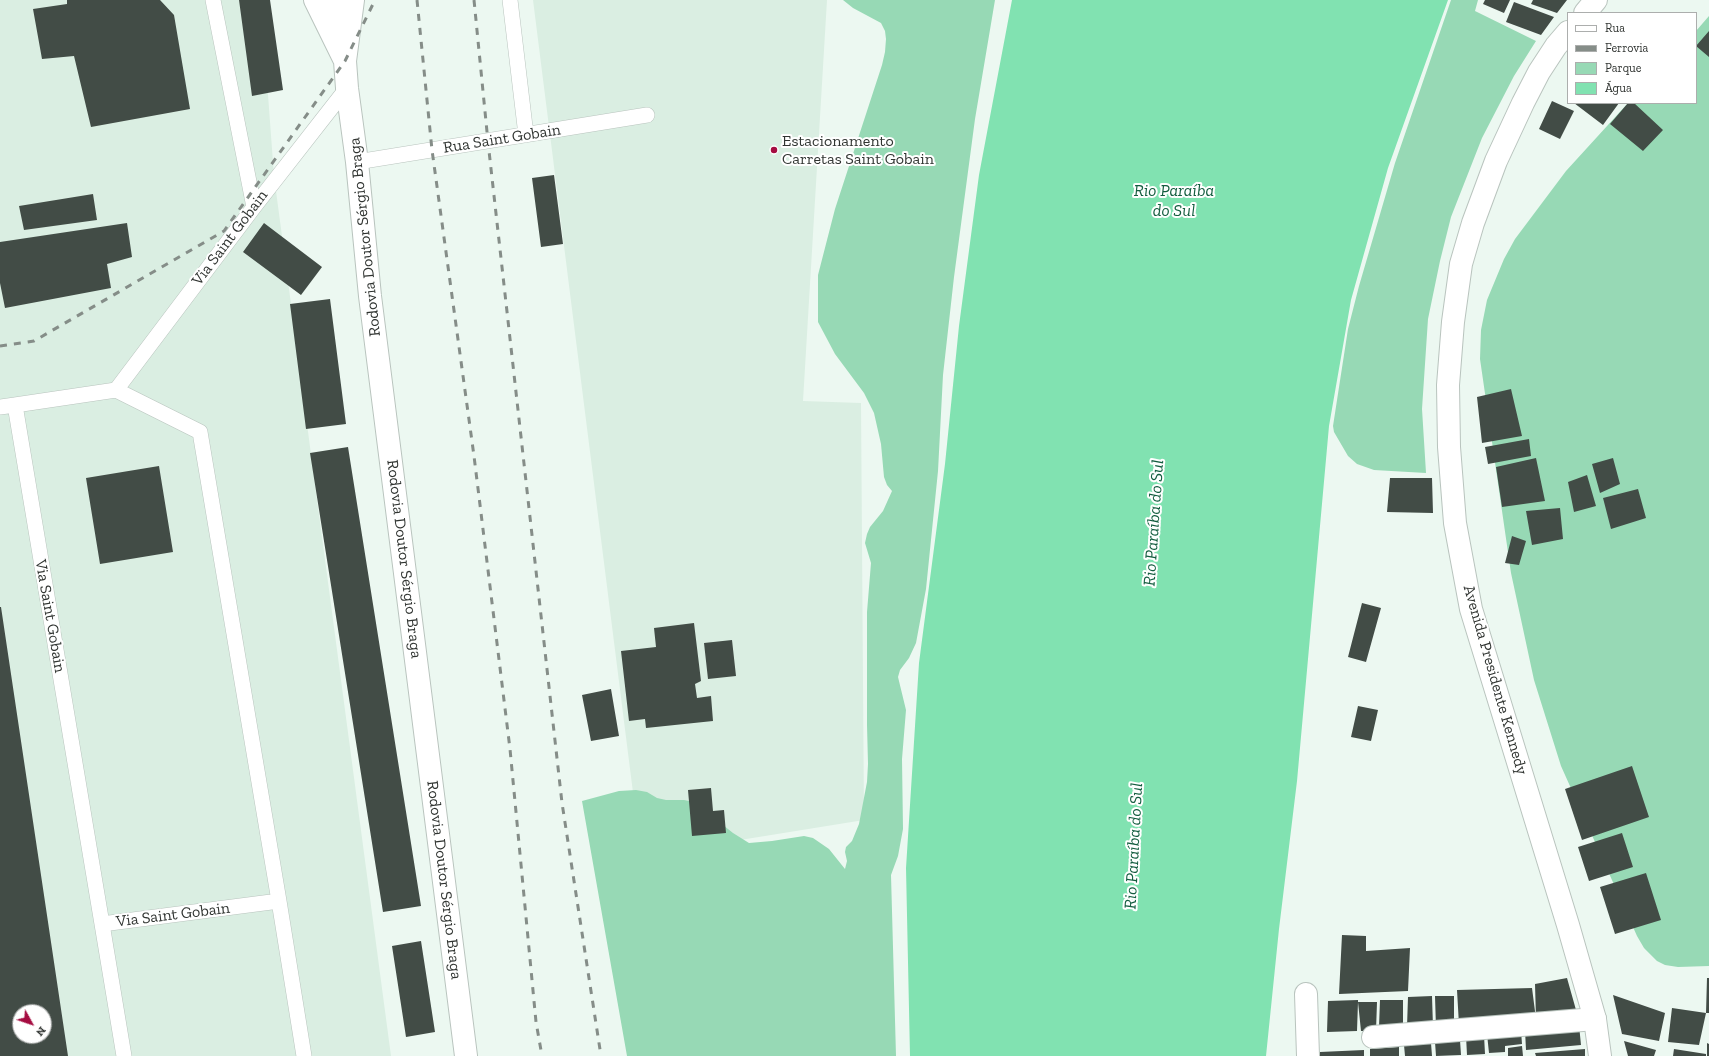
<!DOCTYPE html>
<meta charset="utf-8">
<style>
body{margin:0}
#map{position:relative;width:1709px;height:1056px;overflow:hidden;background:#ecf8f1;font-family:"Zilla Slab",serif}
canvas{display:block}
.legend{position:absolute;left:1567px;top:12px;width:130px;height:92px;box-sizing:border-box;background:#fff;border:1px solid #acaead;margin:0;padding:5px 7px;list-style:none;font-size:12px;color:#303431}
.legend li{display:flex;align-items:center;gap:8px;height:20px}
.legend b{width:20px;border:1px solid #acaead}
.north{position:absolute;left:12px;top:1004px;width:40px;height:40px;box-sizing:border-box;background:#fff;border:1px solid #acaead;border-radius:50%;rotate:130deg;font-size:11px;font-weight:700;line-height:16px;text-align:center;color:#303431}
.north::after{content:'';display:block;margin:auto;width:14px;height:18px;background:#a50c41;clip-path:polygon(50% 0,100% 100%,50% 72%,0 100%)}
</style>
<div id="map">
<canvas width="1709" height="1056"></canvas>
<ul class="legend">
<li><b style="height:5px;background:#fff"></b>Rua</li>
<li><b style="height:5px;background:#858d88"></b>Ferrovia</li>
<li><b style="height:11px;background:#97d9b5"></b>Parque</li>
<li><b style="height:11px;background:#81e2b1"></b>Água</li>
</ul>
<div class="north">N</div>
</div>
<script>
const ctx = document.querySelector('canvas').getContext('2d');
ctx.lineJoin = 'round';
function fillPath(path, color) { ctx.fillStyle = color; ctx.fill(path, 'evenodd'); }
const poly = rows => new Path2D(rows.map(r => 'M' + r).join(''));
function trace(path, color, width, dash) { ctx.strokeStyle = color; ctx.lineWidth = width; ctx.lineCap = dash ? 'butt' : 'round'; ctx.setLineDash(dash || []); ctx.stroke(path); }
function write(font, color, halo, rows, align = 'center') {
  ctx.font = font + ' "Zilla Slab",serif'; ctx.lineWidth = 4; ctx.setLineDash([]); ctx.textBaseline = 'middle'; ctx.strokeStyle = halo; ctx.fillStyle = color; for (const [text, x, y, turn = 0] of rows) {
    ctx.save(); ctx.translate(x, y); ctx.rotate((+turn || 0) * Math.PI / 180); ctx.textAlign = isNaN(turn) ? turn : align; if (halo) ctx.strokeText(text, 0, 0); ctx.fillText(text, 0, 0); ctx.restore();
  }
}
fillPath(poly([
 [0,0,261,0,274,176,391,1056,0,1056],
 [20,1012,44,1012,44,1036,20,1036],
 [533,0,827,0,803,401,861,403,864,820,641,856]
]), '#daeee2');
fillPath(poly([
 [843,0,995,0,975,119,954,277,943,375,938,471,926,589,916,643,909,658,900,670,898,677,906,710,902,759,903,829,898,856,891,875,896,1056,627,1056,582,801,619,791,636,790,647,792,657,798,666,800,684,800,694,802,733,833,749,843,772,841,804,836,813,838,829,849,845,869,847,861,845,852,846,847,852,841,859,824,867,782,868,764,867,725,867,612,871,563,865,543,867,534,870,527,883,511,892,491,887,485,884,477,881,444,874,413,864,393,835,354,818,322,818,275,835,209,882,65,885,52,886,39,885,31,881,23,853,8],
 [1451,0,1478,0,1475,11,1536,41,1514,76,1482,138,1451,217,1440,261,1428,319,1422,409,1426,473,1374,470,1357,464,1348,456,1334,432,1333,426,1348,329,1359,286,1395,163],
 [1709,16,1709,966,1678,967,1665,965,1657,961,1644,948,1637,936,1561,766,1534,680,1511,573,1480,359,1481,330,1487,300,1504,259,1515,239,1566,171,1628,103,1696,103,1696,31]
]), '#97d9b5');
fillPath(poly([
 [1012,0,1448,0,1388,168,1351,300,1329,426,1297,781,1279,929,1266,1056,910,1056,906,868,919,663,945,464,959,326,979,175]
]), '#81e2b1');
fillPath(poly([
 [67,0,160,0,174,15,190,109,91,127,74,56,42,59,33,9,67,4],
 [239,0,270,0,283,90,252,96],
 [1485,0,1510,0,1504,13,1483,4],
 [1533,0,1567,0,1557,13,1531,4],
 [1514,2,1554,17,1541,35,1506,22],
 [1709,31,1709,57,1696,46],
 [1552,101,1574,111,1560,139,1539,129],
 [1574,103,1619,103,1603,125],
 [1628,103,1634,103,1663,130,1643,151,1610,124],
 [554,175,563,244,541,247,532,178],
 [93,194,97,220,24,230,19,206],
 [127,223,132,257,107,264,111,288,5,308,0,283,0,242],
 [264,223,322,267,301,295,243,252],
 [330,299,346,424,306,429,290,304],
 [1511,389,1522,436,1482,443,1477,397],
 [1529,439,1531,456,1488,464,1485,447],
 [348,447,421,906,383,912,310,453],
 [1536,458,1545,501,1502,507,1496,467],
 [1613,458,1620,484,1600,493,1592,464],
 [159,466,173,552,100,564,86,478],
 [1587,475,1596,506,1574,512,1568,482],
 [1390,478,1432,478,1433,513,1387,512],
 [1638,489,1646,518,1611,529,1603,498],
 [1560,508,1563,539,1532,545,1526,511],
 [1512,536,1526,541,1519,565,1505,563],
 [1362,603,1381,608,1366,662,1348,657],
 [0,607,1,607,68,1056,0,1056],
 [20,1012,44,1012,44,1036,20,1036],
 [694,623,701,681,695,684,697,698,711,696,713,721,646,728,645,719,629,721,621,651,656,647,654,628],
 [732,640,736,676,708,679,704,643],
 [611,689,619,736,591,741,582,695],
 [1358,706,1378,710,1371,741,1351,737],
 [1632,766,1649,817,1582,840,1565,789],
 [711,788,713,811,724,810,726,833,692,836,688,790],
 [1622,833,1633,867,1589,881,1578,847],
 [1646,873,1661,920,1615,934,1600,887],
 [1342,935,1366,936,1366,951,1410,948,1408,991,1339,994],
 [421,941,435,1032,406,1037,392,946],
 [1567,978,1578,1017,1459,1025,1457,990,1532,988,1536,1019,1535,984],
 [1707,978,1709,978,1709,1013,1706,1013],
 [1613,995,1665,1013,1659,1041,1622,1034],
 [1432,996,1433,1027,1407,1027,1408,997],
 [1435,996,1454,996,1454,1026,1436,1028],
 [1358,1000,1358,1002,1377,1002,1376,1031,1361,1031,1358,1002,1357,1031,1327,1032,1328,1001],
 [1380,1000,1403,1000,1403,1028,1379,1027],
 [1672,1008,1706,1013,1699,1045,1668,1042],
 [1579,1025,1581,1045,1526,1050,1525,1030],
 [1521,1031,1522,1044,1505,1046,1505,1052,1489,1053,1487,1034],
 [1484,1035,1485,1054,1467,1055,1466,1036],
 [1460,1040,1461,1055,1436,1056,1435,1042],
 [1624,1041,1656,1050,1654,1056,1628,1056],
 [1431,1043,1432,1056,1405,1056,1404,1045],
 [1707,1043,1709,1044,1709,1056,1707,1056],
 [1522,1046,1523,1056,1508,1056,1508,1048],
 [1399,1047,1399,1056,1370,1056,1370,1049],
 [1585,1049,1585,1056,1536,1056,1535,1053],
 [1674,1049,1706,1054,1706,1056,1673,1056],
 [1364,1050,1364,1056,1320,1056,1320,1052]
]), '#424c46');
const lane = poly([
 [213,0,254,207],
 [510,0,526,135],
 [357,162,647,115],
 [116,390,200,432,279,901,102,924,15,405,116,390,254,207,347,88],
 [0,407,15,405],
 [279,901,304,1056],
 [102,924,124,1056]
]);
const street = poly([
 [336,0,343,52],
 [1306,994,1308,1056],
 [1373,1037,1595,1019]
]);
const secondary = poly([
 [315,0,345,61],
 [353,0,345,61,347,88,357,162,370,296,466,1056],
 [1585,13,1596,0],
 [1568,32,1556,46,1539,72,1523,103,1496,161,1473,223,1461,264,1453,322,1448,385,1449,447,1455,523,1471,609,1568,925,1595,1019,1600,1056]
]);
trace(lane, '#b9c4be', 16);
trace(street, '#b9c4be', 24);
trace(secondary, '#b9c4be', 24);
trace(lane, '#fff', 15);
trace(street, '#fff', 22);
trace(secondary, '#fff', 22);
trace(poly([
 [417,0,432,150,474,456,510,749,536,1022,542,1056],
 [474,0,488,142,562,803,601,1056],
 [0,346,34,341,224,231,345,61,375,0]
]), '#858d88', 3, [7, 7]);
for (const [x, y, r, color] of [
 [774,150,4,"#a50c41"]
]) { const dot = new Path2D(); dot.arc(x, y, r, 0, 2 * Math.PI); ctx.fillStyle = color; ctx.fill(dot); trace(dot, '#fff', 1.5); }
write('16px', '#303431', '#fff', [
 ["Rua Saint Gobain",502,139,-9],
 ["Rodovia Doutor Sérgio Braga",365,237,-96],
 ["Via Saint Gobain",230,238,-53],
 ["Rodovia Doutor Sérgio Braga",404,559,83],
 ["Via Saint Gobain",50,616,80],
 ["Avenida Presidente Kennedy",1495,680,74],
 ["Rodovia Doutor Sérgio Braga",444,880,83],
 ["Via Saint Gobain",173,915,-7]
]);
write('16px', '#303431', '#fff', [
 ["Estacionamento",782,141],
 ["Carretas Saint Gobain",782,159]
], 'left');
write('italic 17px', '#135d3f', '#fff', [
 ["Rio Paraíba",1174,191],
 ["do Sul",1174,211],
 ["Rio Paraíba do Sul",1154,523,-86],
 ["Rio Paraíba do Sul",1134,846,-87]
]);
</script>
